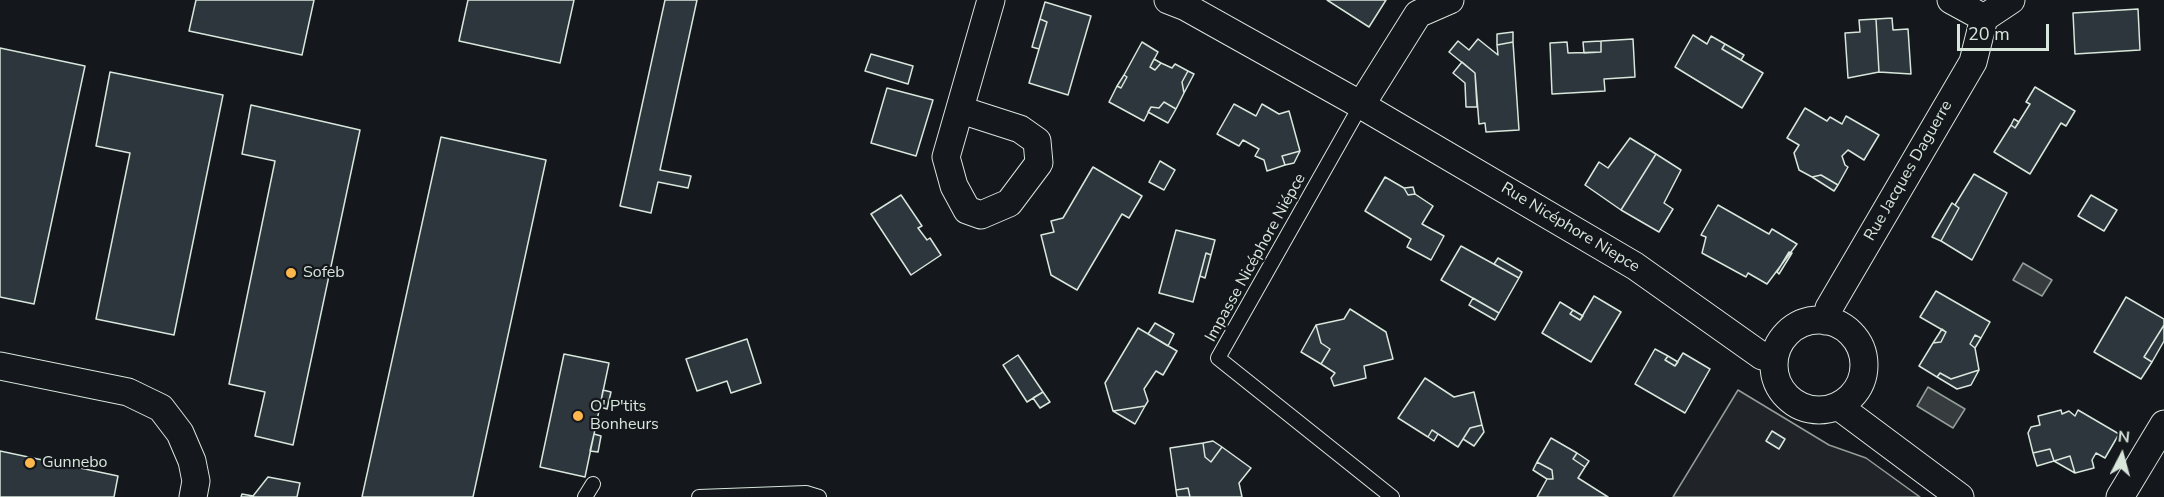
<!DOCTYPE html>
<meta charset="utf-8">
<style>
body{margin:0}
#map{position:relative;width:2164px;height:497px;overflow:hidden;background:#14181c;font-family:"Nunito Sans",sans-serif}
canvas{display:block}
.north{position:absolute;left:2092px;top:425px;width:60px;height:60px;-webkit-text-stroke:4px #14181c;paint-order:stroke;rotate:6deg;font-size:16px;font-weight:700;line-height:24px;text-align:center;color:#d8e6dc}
.north::after{content:'';display:block;margin:auto;width:21px;height:27px;background:#d8e6dc;clip-path:polygon(50% 0,100% 100%,50% 72%,0 100%)}
.scale{position:absolute;left:1957px;top:24px;width:92px;height:27px;box-sizing:border-box;border:3px solid #d8e6dc;border-top:0;padding-left:8px;font-size:18px;line-height:21px;white-space:nowrap;color:#d8e6dc;-webkit-text-stroke:4px #14181c;paint-order:stroke}
</style>
<div id="map">
<canvas width="2164" height="497"></canvas>
<div class="north">N</div>
<div class="scale">20 m</div>
</div>
<script>
const ctx = document.querySelector('canvas').getContext('2d');
ctx.lineJoin = 'round';
function fillPath(path, color) { ctx.fillStyle = color; ctx.fill(path, 'evenodd'); }
const poly = rows => new Path2D(rows.map(r => 'M' + r).join(''));
function trace(path, color, width, dash) { ctx.strokeStyle = color; ctx.lineWidth = width; ctx.lineCap = dash ? 'butt' : 'round'; ctx.setLineDash(dash || []); ctx.stroke(path); }
function write(font, color, halo, rows, align = 'center') {
  ctx.font = font + ' "Nunito Sans",sans-serif'; ctx.lineWidth = 4.5; ctx.setLineDash([]); ctx.textBaseline = 'middle'; ctx.strokeStyle = halo; ctx.fillStyle = color; for (const [text, x, y, turn = 0] of rows) {
    ctx.save(); ctx.translate(x, y); ctx.rotate((+turn || 0) * Math.PI / 180); ctx.textAlign = isNaN(turn) ? turn : align; if (halo) ctx.strokeText(text, 0, 0); ctx.fillText(text, 0, 0); ctx.restore();
  }
}
const green = poly([
 [1738,390,1829,445,1866,458,1920,497,1673,497,1738,390]
]);
fillPath(green, '#202428');
trace(green, '#939e99', 1.5);
const water = poly([
 [2023,263,2052,280,2042,296,2013,280,2023,263],
 [1928,387,1965,409,1953,428,1917,406,1928,387]
]);
fillPath(water, '#363b3e');
trace(water, '#939e99', 1.5);
const building = poly([
 [196,0,314,0,302,55,189,31,196,0],
 [468,0,574,0,560,63,459,41,468,0],
 [665,0,697,0,660,170,691,176,688,188,658,182,651,213,620,206,665,0],
 [1327,0,1386,0,1369,27,1327,0],
 [1045,2,1091,16,1068,95,1029,83,1047,22,1040,19,1045,2],
 [2138,9,2140,50,2075,54,2073,13,2138,9],
 [1892,18,1893,30,1908,29,1911,74,1879,72,1876,19,1892,18],
 [1040,19,1047,22,1039,49,1032,47,1040,19],
 [1876,19,1879,72,1848,78,1845,33,1860,32,1859,20,1876,19],
 [1513,32,1513,42,1497,45,1497,34,1513,32],
 [1693,35,1707,44,1711,36,1725,44,1722,49,1763,73,1742,108,1675,67,1693,35],
 [1478,39,1498,55,1497,45,1513,42,1519,130,1486,132,1485,123,1479,124,1475,73,1449,52,1458,41,1469,50,1478,39],
 [1633,39,1635,77,1604,79,1605,91,1552,94,1550,43,1567,42,1568,53,1601,52,1601,41,1633,39],
 [1601,41,1601,52,1584,53,1583,42,1601,41],
 [1142,42,1158,52,1150,67,1155,70,1161,63,1172,68,1175,64,1188,71,1182,82,1184,93,1176,109,1164,102,1159,108,1151,107,1144,121,1109,102,1117,86,1121,88,1127,77,1124,75,1142,42],
 [1725,44,1744,55,1741,60,1722,49,1725,44],
 [0,48,85,66,34,304,0,297,0,48],
 [871,54,913,66,908,84,865,71,871,54],
 [1154,59,1161,63,1155,70,1150,67,1154,59],
 [1462,62,1475,73,1477,107,1466,107,1465,83,1453,73,1462,62],
 [1188,71,1194,74,1184,93,1182,82,1188,71],
 [110,72,223,95,174,335,96,319,130,153,96,146,110,72],
 [1124,75,1127,77,1121,88,1117,86,1124,75],
 [2035,87,2075,111,2066,126,2061,123,2030,174,1994,152,2011,125,2015,128,2030,104,2026,102,2035,87],
 [887,88,933,100,916,156,871,143,887,88],
 [1164,102,1176,109,1168,123,1148,112,1151,107,1159,108,1164,102],
 [1234,104,1256,116,1262,104,1279,114,1289,111,1300,151,1282,156,1285,165,1267,171,1264,160,1255,156,1259,149,1243,140,1239,146,1217,134,1234,104],
 [251,105,360,130,293,445,255,436,265,392,229,384,275,161,242,154,251,105],
 [1805,108,1827,121,1830,117,1842,124,1846,116,1879,135,1864,160,1848,150,1842,156,1845,165,1848,167,1838,185,1821,175,1812,177,1799,170,1794,153,1799,145,1787,138,1805,108],
 [2014,119,2019,122,2015,128,2011,125,2014,119],
 [441,137,546,160,473,497,362,497,441,137],
 [1630,138,1656,154,1621,210,1585,185,1599,162,1608,168,1630,138],
 [1300,151,1294,163,1285,165,1282,156,1300,151],
 [1656,154,1681,170,1664,203,1673,209,1659,232,1621,210,1656,154],
 [1160,161,1175,170,1164,190,1149,182,1160,161],
 [1093,167,1142,196,1129,218,1122,214,1077,290,1051,275,1041,235,1054,232,1051,221,1063,218,1093,167],
 [1974,174,2007,193,1972,260,1941,241,1959,208,1955,205,1974,174],
 [1821,175,1838,185,1834,191,1812,177,1821,175],
 [1385,177,1404,188,1408,195,1415,194,1433,206,1422,224,1444,236,1431,260,1407,247,1411,239,1365,211,1385,177],
 [1413,187,1415,194,1408,195,1404,188,1413,187],
 [901,195,922,226,918,228,927,240,930,238,941,255,911,275,871,214,901,195],
 [2091,195,2117,210,2104,231,2078,216,2091,195],
 [1952,203,1959,208,1941,241,1932,237,1952,203],
 [1718,205,1769,234,1772,229,1797,244,1767,284,1748,273,1746,277,1702,253,1706,237,1701,235,1718,205],
 [1176,230,1215,240,1211,255,1206,253,1193,302,1159,293,1176,230],
 [1461,246,1519,278,1499,313,1441,280,1461,246],
 [1789,252,1792,253,1779,274,1777,272,1789,252],
 [1206,253,1211,255,1205,278,1200,276,1206,253],
 [1498,258,1522,272,1519,278,1494,264,1498,258],
 [1936,291,1990,322,1981,338,1975,335,1970,344,1975,348,1979,370,1951,379,1940,373,1937,377,1919,366,1933,343,1941,342,1946,332,1920,317,1936,291],
 [1594,296,1621,312,1591,362,1542,333,1560,302,1573,310,1570,314,1580,320,1594,296],
 [2126,297,2164,319,2164,325,2144,357,2152,362,2141,379,2094,352,2126,297],
 [1473,298,1499,313,1495,320,1469,305,1473,298],
 [1350,309,1386,332,1393,359,1364,366,1366,378,1334,386,1331,378,1335,373,1321,364,1330,349,1321,343,1316,325,1344,319,1350,309],
 [1573,310,1583,316,1580,320,1570,314,1573,310],
 [1155,323,1174,334,1168,346,1148,334,1155,323],
 [1316,325,1321,343,1330,349,1321,364,1301,352,1316,325],
 [2164,325,2164,341,2152,362,2144,357,2164,325],
 [1138,328,1177,351,1163,375,1156,371,1144,389,1148,401,1145,406,1113,411,1105,383,1138,328],
 [1942,329,1946,332,1941,342,1933,343,1942,329],
 [1975,335,1981,338,1975,348,1970,344,1975,335],
 [747,339,761,383,731,393,727,381,697,391,686,359,747,339],
 [1655,349,1668,356,1665,360,1675,366,1683,353,1710,369,1685,413,1635,384,1655,349],
 [564,354,609,363,585,477,540,467,564,354],
 [1018,355,1043,392,1027,402,1003,365,1018,355],
 [1668,356,1678,362,1675,366,1665,360,1668,356],
 [1979,370,1971,385,1957,389,1937,377,1940,373,1951,379,1979,370],
 [1425,378,1454,397,1474,392,1482,425,1470,428,1458,447,1432,430,1428,437,1398,418,1425,378],
 [603,390,611,392,607,409,600,407,603,390],
 [1043,392,1050,402,1040,408,1033,398,1043,392],
 [1145,406,1135,424,1113,411,1145,406],
 [2061,410,2062,414,2069,411,2075,416,2078,410,2119,434,2105,458,2096,453,2092,460,2094,468,2075,473,2070,456,2054,461,2050,449,2033,453,2028,433,2031,427,2040,425,2038,416,2061,410],
 [1482,425,1484,432,1474,446,1463,439,1470,428,1482,425],
 [1432,430,1438,434,1434,441,1428,437,1432,430],
 [1772,431,1785,439,1779,449,1766,441,1772,431],
 [594,434,601,436,598,452,590,451,594,434],
 [1551,438,1577,453,1573,459,1585,467,1578,478,1608,497,1537,497,1547,479,1553,479,1552,470,1537,462,1551,438],
 [1213,441,1222,447,1211,462,1205,457,1203,443,1213,441],
 [1203,443,1205,457,1211,462,1222,447,1251,468,1239,483,1242,497,1190,497,1188,488,1176,490,1170,448,1203,443],
 [2050,449,2054,461,2037,466,2033,453,2050,449],
 [0,451,118,476,114,497,0,497,0,451],
 [1577,453,1589,461,1585,467,1573,459,1577,453],
 [2070,456,2075,473,2054,461,2070,456],
 [1537,462,1552,470,1553,479,1547,479,1533,470,1537,462],
 [268,477,300,483,297,497,241,497,242,494,253,496,268,477],
 [1188,488,1190,497,1177,497,1176,490,1188,488]
]);
fillPath(building, '#2c363c');
trace(building, '#d8e6dc', 1.5);
const lane = poly([
 [1361,105,1218,358,1392,497],
 [585,497,593,484],
 [699,497,806,493,819,497]
]);
const street = poly([
 [1168,0,1186,7,1361,105,1635,266,1762,356,1774,359],
 [1951,0,1984,18],
 [1984,18,2011,0],
 [1361,105,1418,14,1450,0],
 [961,110,1020,129,1037,141,1039,163,1009,203,981,215,967,210,954,186,946,157,991,0],
 '1774 365a45 45 0 1 1 90 0a45 45 0 1 1-90 0Z',
 [1826,321,1829,308,1973,62,1984,18],
 [0,366,128,392,161,408,180,433,192,461,196,481,193,497],
 [1838,406,1960,497],
 [2120,497,2164,424]
]);
trace(lane, '#d8e6dc', 16);
trace(street, '#d8e6dc', 29);
trace(lane, '#14181c', 14);
trace(street, '#14181c', 27);
for (const [x, y, r, color] of [
 [291,273,6,"#ffb74d"],
 [578,416,6,"#ffb74d"],
 [30,463,6,"#ffb74d"]
]) { const dot = new Path2D(); dot.arc(x, y, r, 0, 2 * Math.PI); ctx.fillStyle = color; ctx.fill(dot); trace(dot, '#14181c', 2); }
write('16px', '#d8e6dc', '#14181c', [
 ["Rue Jacques Daguerre",1909,171,-60],
 ["Rue Nicéphore Niepce",1570,228,31],
 ["Impasse Nicéphore Niépce",1256,258,-61]
]);
write('16px', '#d8e6dc', '#14181c', [
 ["Sofeb",303,273],
 ["O' P'tits",590,407],
 ["Bonheurs",590,425],
 ["Gunnebo",42,463]
], 'left');
</script>
